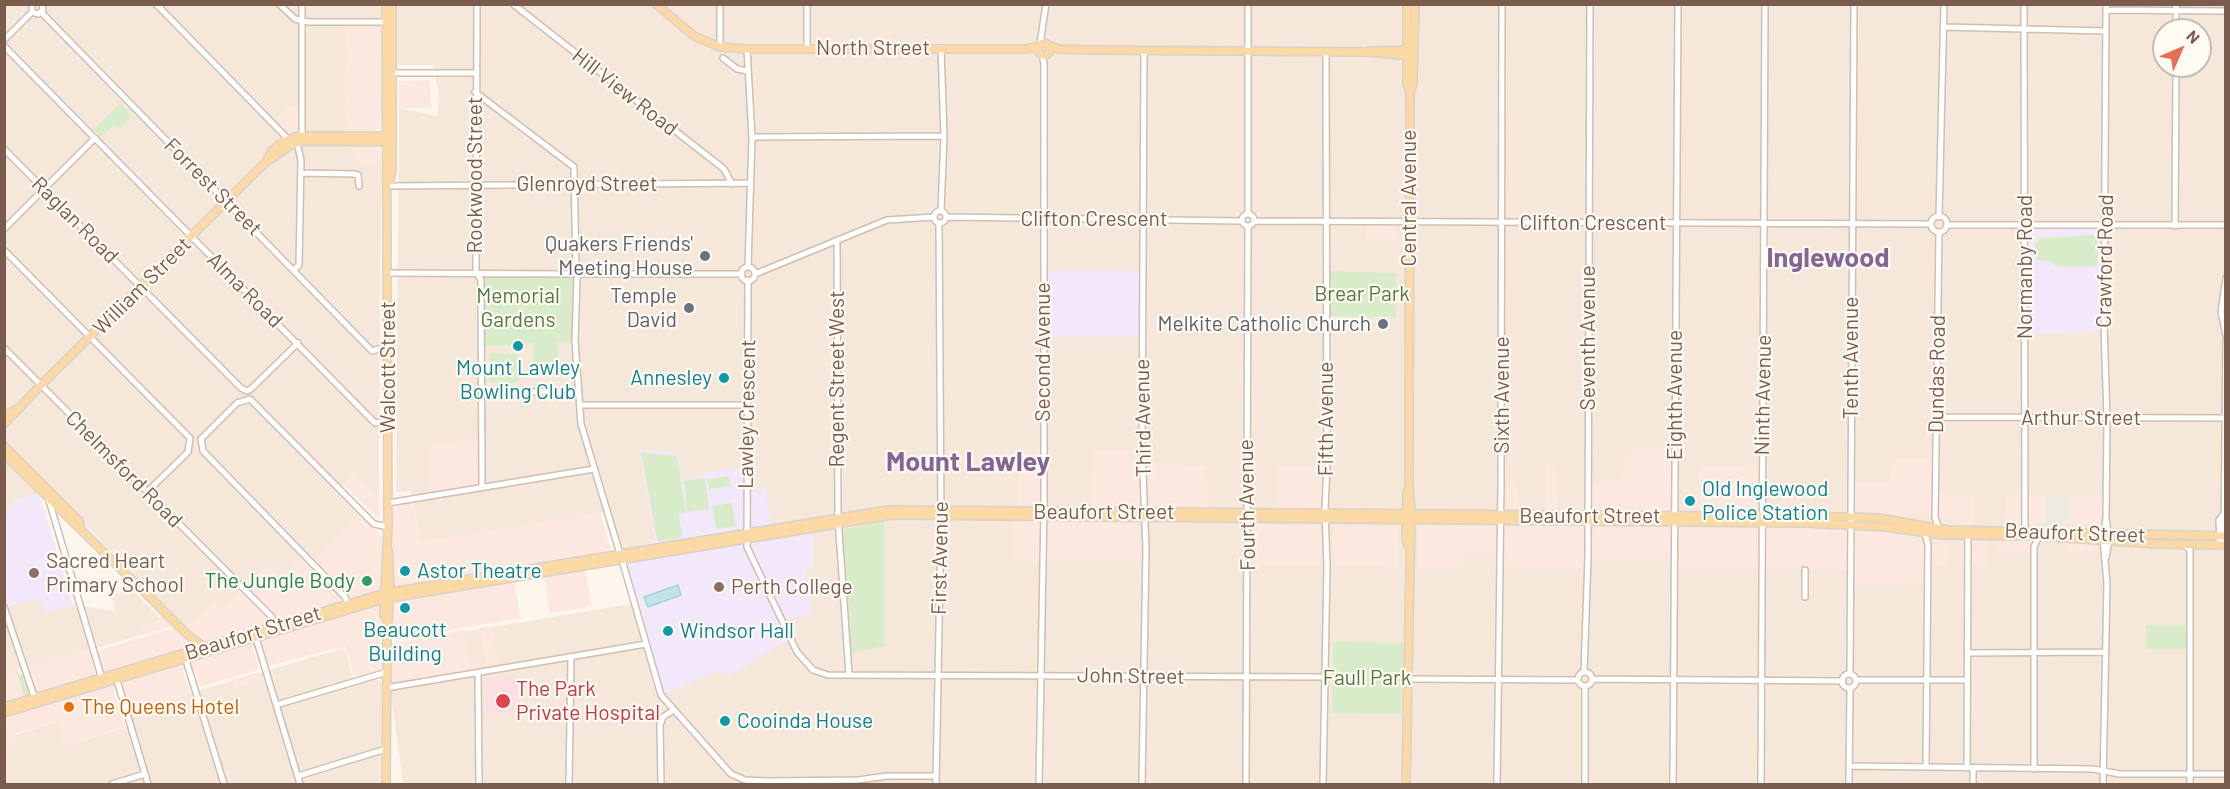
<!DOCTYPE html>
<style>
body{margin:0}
#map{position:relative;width:2230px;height:789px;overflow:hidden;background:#fdf6ec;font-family:Barlow,sans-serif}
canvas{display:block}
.frame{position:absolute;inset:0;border:6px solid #7a5c4d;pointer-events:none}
.north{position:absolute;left:2152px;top:18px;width:60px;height:60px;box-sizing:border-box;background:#fffaf3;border:2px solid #cabbb1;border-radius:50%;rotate:45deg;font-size:16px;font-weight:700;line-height:24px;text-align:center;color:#7a5c4d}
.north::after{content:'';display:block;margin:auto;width:21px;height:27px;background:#e76f51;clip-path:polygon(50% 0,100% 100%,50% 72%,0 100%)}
</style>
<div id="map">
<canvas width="2230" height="789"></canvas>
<div class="frame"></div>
<div class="north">N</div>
</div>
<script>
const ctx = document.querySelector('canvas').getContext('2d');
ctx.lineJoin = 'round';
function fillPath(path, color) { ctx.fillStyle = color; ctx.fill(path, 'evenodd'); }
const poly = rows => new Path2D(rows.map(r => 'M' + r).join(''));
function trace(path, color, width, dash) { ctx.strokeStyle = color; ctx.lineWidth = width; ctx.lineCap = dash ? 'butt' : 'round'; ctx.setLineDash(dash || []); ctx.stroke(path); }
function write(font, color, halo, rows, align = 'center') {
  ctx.font = font + ' Barlow,sans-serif'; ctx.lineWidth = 4.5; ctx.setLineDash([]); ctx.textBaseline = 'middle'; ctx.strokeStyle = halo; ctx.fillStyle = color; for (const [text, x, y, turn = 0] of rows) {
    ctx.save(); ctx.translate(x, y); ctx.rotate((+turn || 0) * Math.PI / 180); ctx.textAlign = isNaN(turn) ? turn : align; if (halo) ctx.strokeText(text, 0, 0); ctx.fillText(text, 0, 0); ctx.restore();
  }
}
fillPath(poly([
 [4,5,381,5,381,29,346,29,345,132,353,146,353,164,381,164,379,496,354,474,337,490,360,515,315,561,308,554,302,557,281,578,266,567,222,608,214,600,187,628,5,443],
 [397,5,2225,5,2225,784,403,784,391,694,392,644,636,603,610,511,421,542,411,491,396,492,399,108,437,116,439,94,433,65,400,65,396,62],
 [2164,30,2200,30,2200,66,2164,66],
 [4,460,37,493,10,502,11,511,5,514],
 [131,589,159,617,164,618,143,626,145,634,5,674,4,607,39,597,45,613,73,605,115,611,111,595],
 [344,648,355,685,377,679,382,683,380,784,5,784,4,746,15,735,58,721,65,746,134,725,130,711]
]), '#f5e8da');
fillPath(poly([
 [346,29,381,29,381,125,374,131,345,132],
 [430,80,431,108,399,108,398,81],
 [291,105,302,105,303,131,285,135,273,122],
 [376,146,380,150,381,164,353,164,353,146],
 [1365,222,1396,222,1396,240,1365,240],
 [482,443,482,487,431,496,431,444],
 [1142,450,1143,464,1207,466,1208,507,1150,505,1144,468,1141,503,1091,508,1093,451],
 [1637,451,1675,451,1675,512,1588,512,1587,484,1623,483,1624,455],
 [1892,458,1936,459,1935,493,1974,493,1974,524,1941,524,1931,514,1851,513,1851,482,1891,482],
 [1018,465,1044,465,1044,507,1018,507],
 [1546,465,1556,465,1557,511,1546,511],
 [1762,465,1764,512,1698,513,1699,466],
 [1279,466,1327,466,1325,509,1279,509],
 [354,473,379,496,379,519,343,484],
 [1501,483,1517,483,1518,511,1500,512],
 [2005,494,2019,494,2019,522,2016,525,2006,524],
 [2029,495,2045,495,2045,524,2030,524,2029,520],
 [2070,495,2101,495,2101,522,2096,525,2070,525],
 [412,501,421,542,600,512,611,550,562,561,396,589,392,585,392,512,397,505],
 [360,515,382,536,382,588,381,591,352,600,315,561],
 [1014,521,1139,525,1139,563,1014,563],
 [1254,525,1320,525,1322,545,1319,566,1254,565],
 [1423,525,1879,529,1931,541,1948,539,1949,566,1929,567,1928,583,1850,584,1850,570,1674,569,1673,557,1588,557,1586,568,1500,567,1500,554,1464,554,1464,567,1419,568,1419,530],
 [1397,526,1398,567,1335,566,1333,531,1338,527],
 [1986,540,1986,565,1967,565,1963,541],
 [1998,541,2036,541,2034,554,1998,555],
 [2068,542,2094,543,2097,554,2067,553],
 [302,557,341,596,342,602,279,622,246,587,266,567,281,578],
 [585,568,592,606,550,613,544,575],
 [514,580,520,618,395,639,392,636,395,600],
 [239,591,267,617,267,625,202,643,187,628,214,600,222,608],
 [377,603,382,607,379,670,354,677,345,646,268,666,261,645,261,639],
 [164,618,171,625,169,627,145,634,142,626],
 [492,626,498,662,486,664,480,628],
 [174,628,188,643,187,649,104,675,97,651],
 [463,630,471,672,392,682,392,644],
 [252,642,257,647,253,648,259,669,200,687,195,670,191,670,191,660],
 [89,648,96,677,36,695,27,667],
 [181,663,186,667,183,671,190,693,130,711,121,687,123,680],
 [18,670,20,675,24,674,32,697,5,705,5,674],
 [259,672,261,681,235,688,233,680],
 [111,683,116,686,113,690,125,727,65,746,57,721,15,734,17,742,5,746,5,715]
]), '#fde8e0');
fillPath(poly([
 [2045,495,2070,495,2069,525,2045,524]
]), '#efe9e4');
fillPath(poly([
 [2026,225,2106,225,2104,332,2025,334],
 [1043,270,1143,271,1143,337,1043,337],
 [639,449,678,453,682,479,703,477,703,472,745,468,746,489,765,487,774,541,813,534,813,569,805,570,812,615,782,620,790,638,727,678,720,670,662,695,623,562,658,556],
 [37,493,40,496,73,605,45,613,39,597,5,608,4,514,11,511,10,502]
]), '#f3e8fa');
fillPath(poly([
 [515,675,521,710,486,716,486,679]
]), '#fbdfe3');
fillPath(poly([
 [120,103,132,116,119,129,114,125,101,137,94,129],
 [2093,235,2097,239,2098,259,2097,265,2093,267,2065,267,2055,266,2051,261,2036,260,2035,245,2040,238],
 [1327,271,1396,273,1396,317,1327,316],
 [479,272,576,274,575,341,555,342,558,343,558,371,533,371,533,343,481,347],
 [489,353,519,354,519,383,489,382],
 [641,452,677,456,686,513,679,514,682,536,680,538,659,542,657,540],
 [729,476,731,486,709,489,707,479],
 [705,478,709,509,687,512,684,481],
 [732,503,736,526,716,529,712,506],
 [884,521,884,646,846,654,840,530],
 [2146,625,2190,625,2190,649,2146,649],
 [1333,642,1403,643,1402,714,1332,713],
 [16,670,20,675,24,674,32,695,24,696]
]), '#d8ecc9');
const water = poly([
 [678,585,681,595,648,607,644,597,678,585]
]);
fillPath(water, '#bfe3e8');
trace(water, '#a5d3da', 1.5);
const minor = poly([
 [32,4,32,12,38,14,43,10,42,4],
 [156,4,288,139],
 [279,4,295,19,308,22,386,22],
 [477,4,476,272,481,280,482,487],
 [513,4,724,169,732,184],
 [720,4,720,47],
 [807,4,807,48],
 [2024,4,2025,530],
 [2106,10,2226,11],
 [41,12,372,351,388,346],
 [1944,27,2105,31],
 [2176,30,2176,4],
 [4,40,32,12],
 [1040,44,1046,4],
 [4,46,375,423,387,421],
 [941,48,944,136,941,211],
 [747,49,752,137,748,267],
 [723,58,737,69,747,71],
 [390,73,475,73],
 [475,92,574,167,576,270],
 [302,136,302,4],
 [752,137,944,136],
 [4,149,241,388,247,391,252,388,298,343],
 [301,173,354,174,358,175,359,186],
 [389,186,750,183],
 '934 217a6 6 0 1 1 12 0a6 6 0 1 1-12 0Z',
 '1242 220a6 6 0 1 1 12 0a6 6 0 1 1-12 0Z',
 [1248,214,1248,4],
 '1931 224a8 8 0 1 1 16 0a8 8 0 1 1-16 0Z',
 [947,217,1242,221],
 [1939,217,1944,4],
 [1254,221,1931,224],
 [1947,225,2226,225],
 [2175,226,2176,66],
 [4,229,95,138],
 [1939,232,1935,517,1939,529],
 [837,240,838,518,849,674],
 [4,250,190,438,188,452,147,492],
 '741 274a7 7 0 1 1 14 0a7 7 0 1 1-14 0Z',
 [295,269,299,265,301,160,297,143],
 [388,273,573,274],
 [581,274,742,274],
 [755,274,887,220,934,217],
 [577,278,575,341,581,424,620,554],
 [2226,278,2221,312,2226,335],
 [748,280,747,547,797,652,813,670,828,675,1324,677],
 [4,348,272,617,277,627],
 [482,392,579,392],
 [580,405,746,405],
 [1937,417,2224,418],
 [48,497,102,679],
 [388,503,594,469],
 [1925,534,1928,544,1926,766],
 [2183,544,2190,550,2190,784],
 [2220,544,2219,520,2223,515],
 [2224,545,2226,340],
 [2106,557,2109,540,2106,518],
 [622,560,661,695,731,774,745,780,768,781,858,780,887,776,936,776],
 [1805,570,1805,597],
 [348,604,345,597,203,451,201,439,237,403,250,399,374,524,388,527],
 [4,607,35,699],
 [256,638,300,784],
 [1967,653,2106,652],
 [185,657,224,784],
 [1584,672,1588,557,1590,4],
 '1578 679a7 7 0 1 1 14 0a7 7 0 1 1-14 0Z',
 [478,673,479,784],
 [1850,674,1854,4],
 '1842 681a7 7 0 1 1 14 0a7 7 0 1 1-14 0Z',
 [116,677,148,784],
 [1408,679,1578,680],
 [1592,679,1843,681],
 [1856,680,1967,680],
 [386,688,646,644],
 [276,705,387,672],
 [1849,766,2093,769,2120,774,2226,774],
 [1967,768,1968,532],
 [1973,768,1973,784],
 [2034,769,2034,547,2039,536],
 [298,776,386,749],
 [112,784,145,774],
 [569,784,571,658],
 [661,784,660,725,663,717,672,711],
 [936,784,941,520,939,224],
 [1039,784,1044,507,1044,63,1042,55],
 [1142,784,1146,548,1142,450,1144,51],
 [1246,784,1248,226],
 [1323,784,1327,566,1325,509,1327,466,1326,52],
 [1497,784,1501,487,1502,4],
 [1585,784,1585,686],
 [1673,784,1678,4],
 [1761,784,1765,4],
 [1849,784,1850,688],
 [2103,784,2107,583,2103,539,2106,518,2107,418,2104,325,2106,4]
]);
const major = poly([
 [386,4,388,527,384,615,387,621],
 [656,4,694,36,720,47,747,49,1026,49,1039,46],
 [1407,4,1407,84,1410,93],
 '1038 49a6 6 0 1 1 12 0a6 6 0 1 1-12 0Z',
 [1048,45,1059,49,1093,50,1366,52,1413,56],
 [1368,51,1411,50],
 [266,162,271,152,281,143,297,136,387,136],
 [390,180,392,169,392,4],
 [4,416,17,409],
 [4,424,41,385,266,162,291,145,303,141,392,142],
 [4,446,79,521,80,526],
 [4,454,189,636,204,647],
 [1407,492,1406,539,1408,546],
 [4,707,385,593,888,510,1851,517,1878,518,1948,530,2226,536],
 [4,713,384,599,891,515,1804,523,1885,527,1942,535,2039,536,2156,544,2226,545],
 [386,784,387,642,390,587,388,550],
 [1406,784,1411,515,1409,484,1410,93,1413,84,1415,4]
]);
trace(minor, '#d1beb0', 8);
trace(major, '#dad1cd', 10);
trace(minor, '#fff', 5);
trace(major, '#fbd9a5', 7);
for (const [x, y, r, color] of [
 [705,256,6,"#6b7280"],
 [689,308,6,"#6b7280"],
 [1383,324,6,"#6b7280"],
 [518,346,6,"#0f9aa8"],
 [724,378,6,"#0f9aa8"],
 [1690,501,6,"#0f9aa8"],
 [405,571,6,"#0f9aa8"],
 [34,573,6,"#8d6e63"],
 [367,581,6,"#2e9e5b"],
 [719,587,6,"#8d6e63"],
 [405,608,6,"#0f9aa8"],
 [668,631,6,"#0f9aa8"],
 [503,701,8,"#e0444e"],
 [69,707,6,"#e8710a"],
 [725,721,6,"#0f9aa8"]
]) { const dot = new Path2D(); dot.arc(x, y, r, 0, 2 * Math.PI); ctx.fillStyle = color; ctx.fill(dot); trace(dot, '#fffaf3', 2); }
write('21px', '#7a5c4d', '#fffaf3', [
 ["North Street",873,48],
 ["Hill View Road",625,92,38],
 ["Rookwood Street",475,175,-90],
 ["Glenroyd Street",587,184],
 ["Forrest Street",213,187,45],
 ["Central Avenue",1409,198,-90],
 ["Clifton Crescent",1094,219],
 ["Raglan Road",75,220,45],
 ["Clifton Crescent",1593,223],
 ["Crawford Road",2105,261,-89],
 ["Normanby Road",2025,267,-90],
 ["William Street",142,286,-45],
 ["Alma Road",245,290,45],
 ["Seventh Avenue",1588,338,-90],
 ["Second Avenue",1043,352,-90],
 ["Tenth Avenue",1851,358,-90],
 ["Walcott Street",388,367,-90],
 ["Dundas Road",1937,374,-89],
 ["Regent Street West",837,379,-90],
 ["Sixth Avenue",1502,395,-90],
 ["Eighth Avenue",1675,395,-90],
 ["Ninth Avenue",1763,395,-89],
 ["Lawley Crescent",747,414,-89],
 ["Third Avenue",1143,418,-91],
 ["Arthur Street",2081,418],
 ["Fifth Avenue",1326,419,-90],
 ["Chelmsford Road",124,469,45],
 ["Fourth Avenue",1247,505,-91],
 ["Beaufort Street",1104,512],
 ["Beaufort Street",1590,516],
 ["Beaufort Street",2075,533,2],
 ["First Avenue",940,558,-89],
 ["Beaufort Street",253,633,-17],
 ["John Street",1131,676,1]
]);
write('21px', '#5b616d', '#fffaf3', [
 ["Quakers Friends'",693,244],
 ["Meeting House",693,268],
 ["Temple",677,296],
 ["David",677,320],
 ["Melkite Catholic Church",1371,324]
], 'right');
write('21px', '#537a41', '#fffaf3', [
 ["Brear Park",1362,294],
 ["Memorial",518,296],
 ["Gardens",518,320],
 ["Faull Park",1367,678]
]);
write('21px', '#0d838f', '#fffaf3', [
 ["Mount Lawley",518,368,"center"],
 ["Bowling Club",518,392,"center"],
 ["Annesley",712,378,"right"],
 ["Old Inglewood",1702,489],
 ["Police Station",1702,513],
 ["Astor Theatre",417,571],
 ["Beaucott",405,630,"center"],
 ["Building",405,654,"center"],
 ["Windsor Hall",680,631],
 ["Cooinda House",737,721]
], 'left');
write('21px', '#785e54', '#fffaf3', [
 ["Sacred Heart",46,561],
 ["Primary School",46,585],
 ["Perth College",731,587]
], 'left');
write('21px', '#27864d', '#fffaf3', [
 ["The Jungle Body",355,581]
], 'right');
write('21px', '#be3a42', '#fffaf3', [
 ["The Park",516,689],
 ["Private Hospital",516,713]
], 'left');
write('21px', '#c56008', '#fffaf3', [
 ["The Queens Hotel",81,707]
], 'left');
write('bold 27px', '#846695', '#fffaf3', [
 ["Inglewood",1828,258],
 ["Mount Lawley",968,462]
]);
</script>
